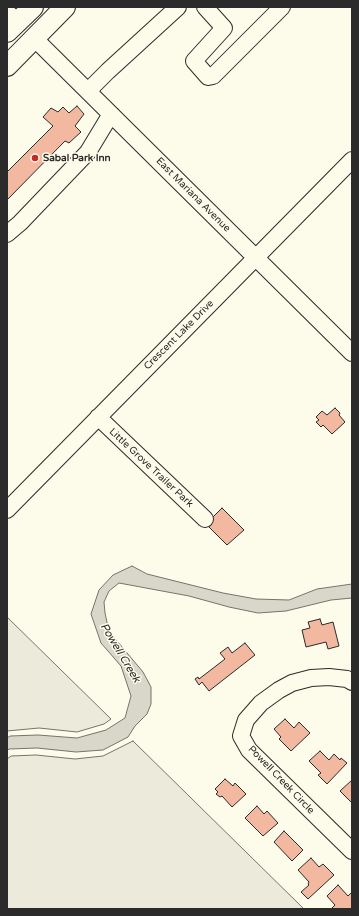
<!DOCTYPE html>
<style>
body{margin:0}
#map{position:relative;width:359px;height:916px;overflow:hidden;background:#fdfbea;font-family:"Varela Round",sans-serif}
canvas{display:block}
.frame{position:absolute;inset:0;border:8px solid #2b2b2b;pointer-events:none}
</style>
<div id="map">
<canvas width="359" height="916"></canvas>
<div class="frame"></div>
</div>
<script>
const ctx = document.querySelector('canvas').getContext('2d');
ctx.lineJoin = 'round';
function fillPath(path, color) { ctx.fillStyle = color; ctx.fill(path, 'evenodd'); }
const poly = rows => new Path2D(rows.map(r => 'M' + r).join(''));
function trace(path, color, width, dash) { ctx.strokeStyle = color; ctx.lineWidth = width; ctx.lineCap = dash ? 'butt' : 'round'; ctx.setLineDash(dash || []); ctx.stroke(path); }
function write(font, color, halo, rows, align = 'center') {
  ctx.font = font + ' "Varela Round",sans-serif'; ctx.lineWidth = 3; ctx.setLineDash([]); ctx.textBaseline = 'middle'; ctx.strokeStyle = halo; ctx.fillStyle = color; for (const [text, x, y, turn = 0] of rows) {
    ctx.save(); ctx.translate(x, y); ctx.rotate((+turn || 0) * Math.PI / 180); ctx.textAlign = isNaN(turn) ? turn : align; if (halo) ctx.strokeText(text, 0, 0); ctx.fillText(text, 0, 0); ctx.restore();
  }
}
const green = poly([
 [7,617,111,719,104,724,77,732,39,728,7,731,7,617],
 [133,741,304,909,7,909,7,759,11,756,36,755,75,759,103,756,133,741]
]);
fillPath(green, '#ecebdb');
trace(green, '#74746e', 1);
const water = poly([
 [132,566,147,574,223,593,256,599,289,600,317,589,352,584,352,598,331,600,286,611,258,613,229,607,189,596,119,583,109,591,104,602,105,613,108,627,112,635,143,672,151,687,151,704,147,714,135,726,128,737,103,750,76,752,37,748,9,749,7,751,7,738,10,736,38,735,77,738,106,730,125,718,131,696,121,666,101,643,91,614,99,590,113,575,132,566]
]);
fillPath(water, '#d8d7c9');
trace(water, '#74746e', 1);
const building = poly([
 [77,106,84,114,75,126,81,132,69,143,65,141,7,200,7,172,53,126,43,117,51,108,58,112,63,107,69,113,77,106],
 [335,408,340,413,339,415,345,422,332,434,323,425,321,427,316,422,319,420,316,417,322,411,327,415,335,408],
 [222,508,244,530,227,545,206,524,222,508],
 [320,619,322,625,333,622,339,646,328,649,326,642,306,647,302,630,310,628,308,622,320,619],
 [245,643,255,655,209,691,202,682,199,685,195,679,198,677,199,679,225,659,220,653,228,647,232,653,245,643],
 [285,719,294,728,299,722,310,733,291,751,279,739,281,737,274,729,285,719],
 [320,751,329,760,334,754,340,760,341,758,347,763,327,784,318,775,321,773,309,761,320,751],
 [225,779,233,786,235,783,246,794,232,807,222,796,220,797,216,794,218,792,215,789,225,779],
 [352,780,352,803,340,791,352,780],
 [257,806,264,814,267,811,278,823,263,836,245,818,257,806],
 [284,831,303,850,292,861,274,842,284,831],
 [311,858,319,867,323,864,334,875,308,899,301,892,309,885,308,884,309,882,298,870,311,858],
 [338,885,348,896,352,892,352,909,331,909,335,905,327,896,338,885]
]);
fillPath(building, '#f2b8a0');
trace(building, '#2b2b2b', 1);
const minor = poly([
 [205,7,224,28,194,61,208,77,213,76,282,7],
 [7,12,17,22],
 [34,38,352,353],
 [88,91,108,71,178,7],
 [7,234,20,223,88,152,111,114],
 [98,417,205,519],
 [7,510,352,160],
 [352,682,347,679,329,677,311,678,292,683,279,690,261,703,246,720,241,736,249,750,352,851]
]);
const major = poly([
 [7,32,33,7],
 [7,66,65,7]
]);
trace(minor, '#2b2b2b', 18);
trace(major, '#2b2b2b', 22);
trace(minor, '#fdfbea', 16);
trace(major, '#fdfbea', 20);
for (const [x, y, r, color] of [
 [35,158,4,"#c62828"]
]) { const dot = new Path2D(); dot.arc(x, y, r, 0, 2 * Math.PI); ctx.fillStyle = color; ctx.fill(dot); trace(dot, '#fdfbea', 1.5); }
write('bold 10px', '#2b2b2b', '#fdfbea', [
 ["Sabal Park Inn",43,158]
], 'left');
write('10px', '#2b2b2b', '#fdfbea', [
 ["East Mariana Avenue",193,195,45],
 ["Crescent Lake Drive",179,335,-45],
 ["Little Grove Trailer Park",151,468,43],
 ["Powell Creek Circle",281,780,46]
]);
write('italic 11px', '#2b2b2b', '#fdfbea', [
 ["Powell Creek",120,653,59]
]);
</script>
